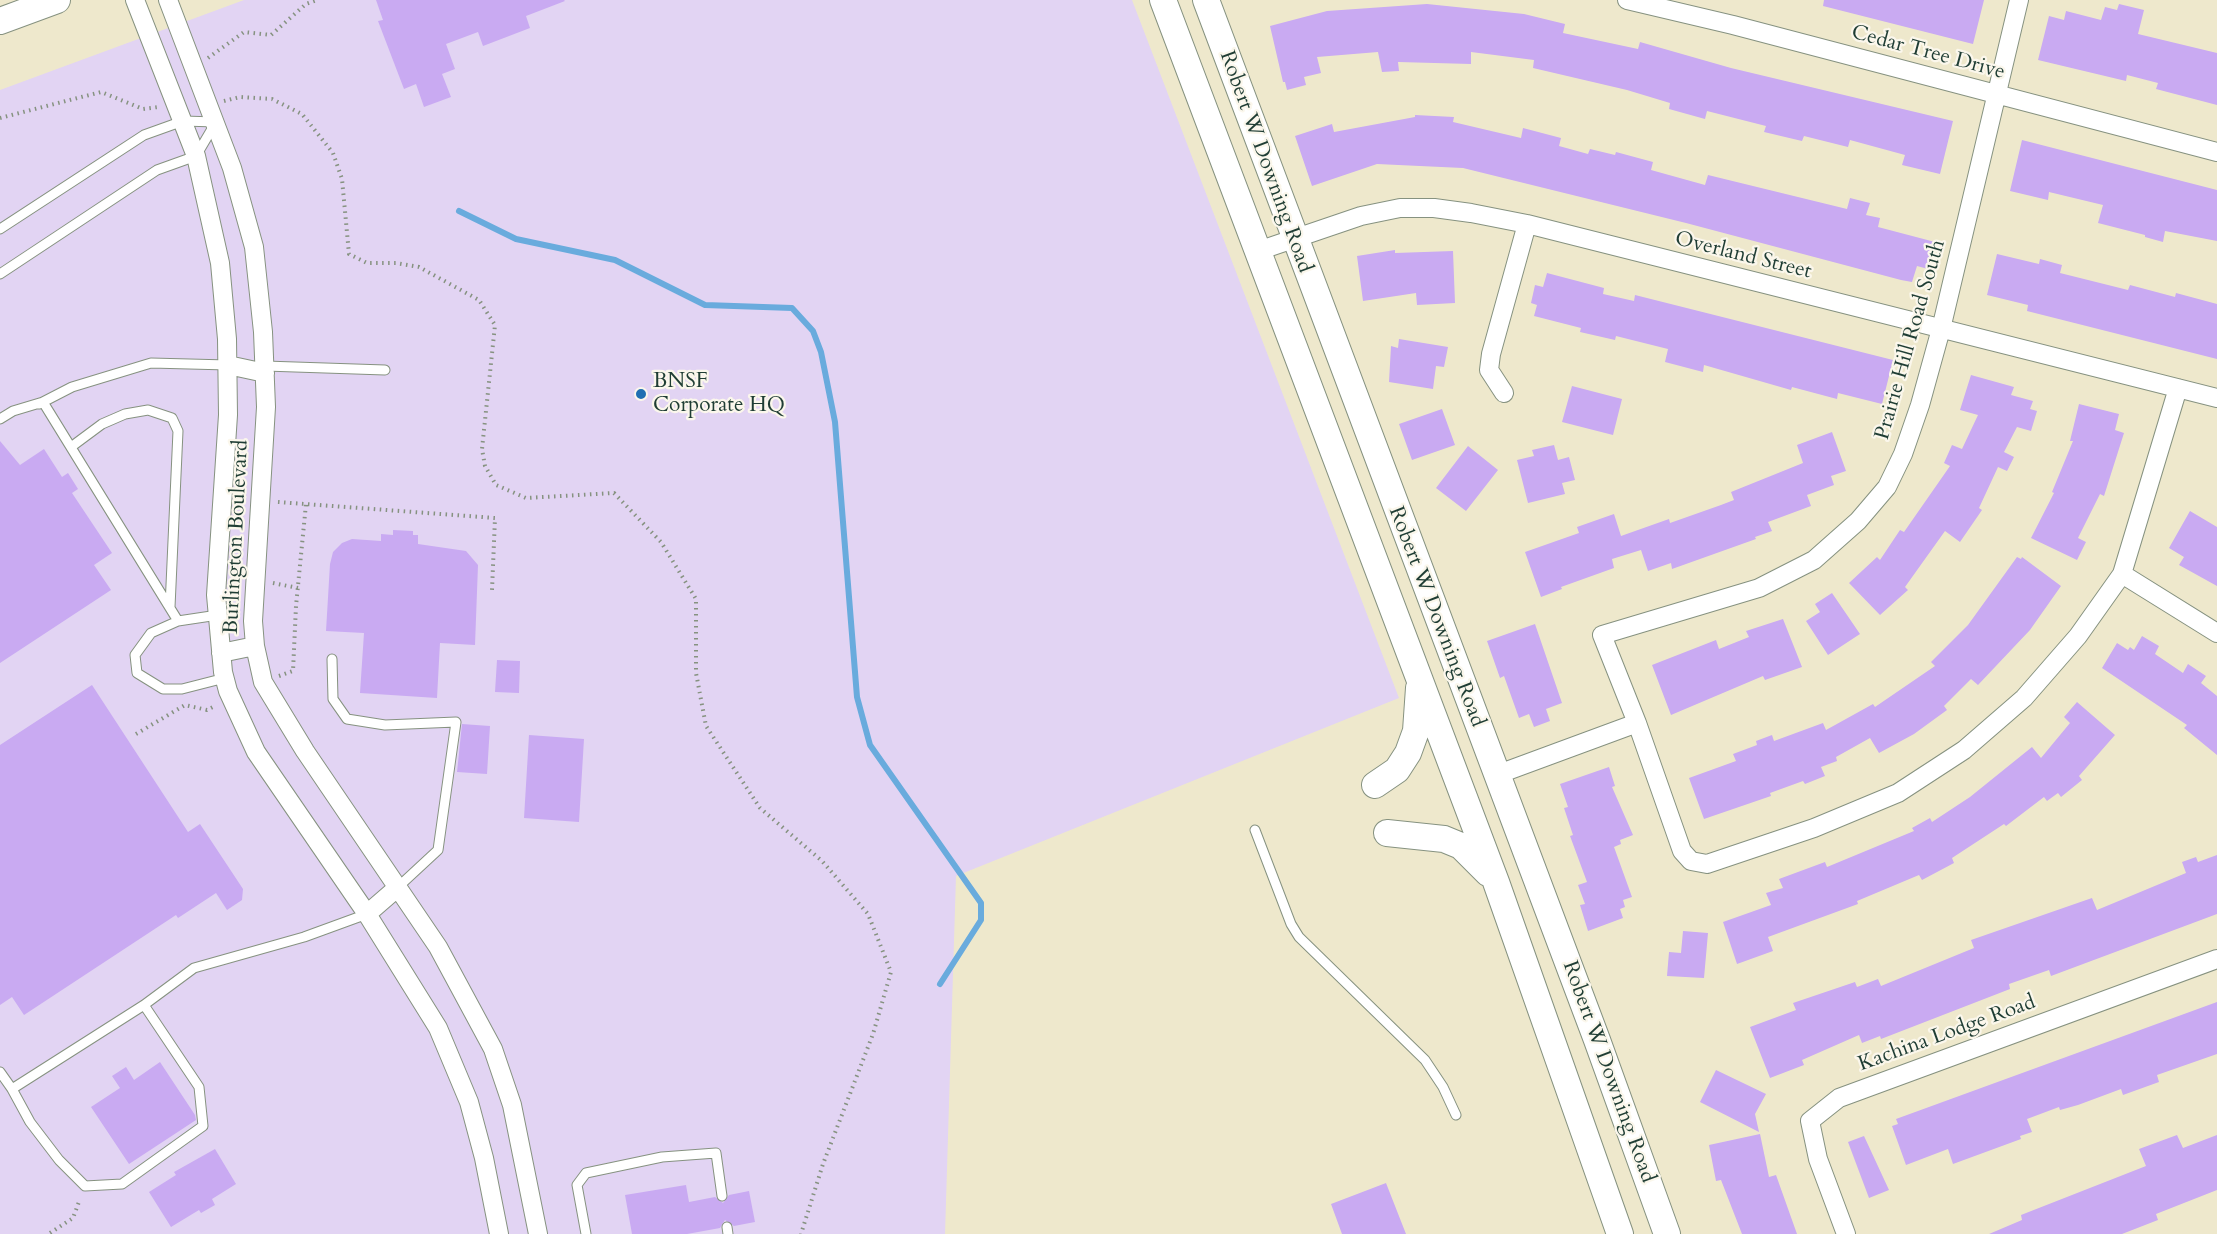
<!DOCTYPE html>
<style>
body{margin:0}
canvas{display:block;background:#eee8cc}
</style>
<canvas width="2217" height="1234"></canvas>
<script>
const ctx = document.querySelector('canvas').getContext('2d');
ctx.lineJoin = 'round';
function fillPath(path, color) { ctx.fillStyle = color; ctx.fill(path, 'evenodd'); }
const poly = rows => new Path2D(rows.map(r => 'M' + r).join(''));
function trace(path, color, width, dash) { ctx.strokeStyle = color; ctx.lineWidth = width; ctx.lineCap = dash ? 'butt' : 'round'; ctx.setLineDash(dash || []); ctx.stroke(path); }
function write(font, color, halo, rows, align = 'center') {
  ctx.font = font + ' Cardo,serif'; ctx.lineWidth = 4.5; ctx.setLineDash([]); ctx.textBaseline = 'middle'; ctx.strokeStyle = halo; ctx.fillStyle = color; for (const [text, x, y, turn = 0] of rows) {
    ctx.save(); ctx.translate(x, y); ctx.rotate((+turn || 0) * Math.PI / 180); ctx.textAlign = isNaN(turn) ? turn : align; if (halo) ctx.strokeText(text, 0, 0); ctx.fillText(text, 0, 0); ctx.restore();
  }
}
fillPath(poly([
 [244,0,1132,0,1399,698,956,876,945,1234,0,1234,0,90]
]), '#e2d4f3');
trace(poly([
 [459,211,516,239,615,260,705,305,792,308,813,331,821,352,835,422,857,697,870,745,981,903,981,920,940,984]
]), '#69abdd', 6);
fillPath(poly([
 [376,0,564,0,565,1,526,16,530,28,483,46,478,32,446,44,455,69,442,74,451,97,424,107,416,84,404,89,378,21,383,20],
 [1824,0,1984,0,1973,44,1823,6],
 [1427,4,1524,14,1565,24,1563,33,1638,49,1640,42,1731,68,1953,121,1940,174,1902,165,1905,155,1850,140,1848,147,1804,136,1802,141,1764,132,1766,126,1707,111,1705,119,1669,109,1670,103,1627,90,1533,68,1534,60,1471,52,1471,64,1398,62,1399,71,1382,72,1378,52,1317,57,1321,73,1304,77,1306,85,1287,90,1285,82,1283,82,1270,26,1327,11],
 [2119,4,2144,10,2138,34,2217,53,2217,105,2156,89,2158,83,2127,75,2126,81,2038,60,2049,16,2064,20,2066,11,2101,20,2105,7,2117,10],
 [1415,115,1454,117,1453,122,1521,138,1523,128,1561,138,1559,146,1588,154,1590,149,1615,155,1616,152,1653,162,1651,170,1705,185,1708,175,1847,209,1850,198,1870,203,1866,215,1880,218,1878,227,1935,242,1928,269,1917,266,1912,282,1901,280,1686,223,1463,168,1377,164,1312,186,1295,136,1332,124,1334,132,1415,117],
 [2022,140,2217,190,2217,241,2165,231,2163,242,2145,237,2145,235,2098,223,2103,205,2049,192,2048,200,2010,191],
 [1395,250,1395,253,1453,251,1455,303,1417,305,1416,293,1363,301,1357,256],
 [1997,254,2039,264,2040,259,2062,265,2060,273,2128,290,2130,285,2175,297,2176,293,2217,304,2217,359,2027,311,2028,305,1987,295],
 [1547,273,1604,288,1603,294,1634,301,1635,295,1893,360,1882,404,1838,393,1837,399,1792,387,1791,390,1704,365,1703,372,1665,362,1668,349,1616,336,1615,340,1580,332,1581,328,1534,316,1537,305,1531,303,1535,285,1543,287],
 [1399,339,1448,347,1444,367,1436,366,1433,389,1389,382,1391,346,1398,348],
 [1971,375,2014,387,2011,395,2033,401,2030,409,2037,411,2031,431,2017,427,2004,452,2014,457,2007,471,1998,467,1979,508,1982,510,1960,542,1945,531,1905,587,1908,590,1880,615,1849,583,1877,557,1880,560,1900,530,1904,532,1950,466,1944,463,1952,445,1962,449,1978,415,1960,410],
 [1572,386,1622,399,1613,435,1562,422],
 [2079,404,2119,414,2115,430,2124,433,2104,496,2100,494,2078,538,2086,542,2077,560,2031,538,2054,493,2052,492,2073,441,2070,441],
 [1442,409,1455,445,1412,460,1399,424],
 [1832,432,1846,471,1831,476,1834,485,1807,495,1811,506,1768,522,1772,531,1755,537,1756,539,1672,569,1671,563,1648,571,1641,550,1612,559,1614,568,1561,587,1562,589,1541,597,1525,552,1579,533,1577,527,1614,514,1621,536,1669,519,1670,523,1721,505,1734,500,1731,492,1803,463,1797,445],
 [0,441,20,465,44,449,62,477,68,473,78,489,72,493,112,553,94,565,111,590,0,663],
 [1554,445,1558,460,1569,457,1575,480,1562,483,1565,494,1528,503,1517,460,1534,456,1532,450],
 [1468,446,1498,470,1466,511,1436,488],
 [2190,511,2217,527,2217,586,2179,565,2184,557,2169,548],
 [393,530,413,531,413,535,418,535,418,544,466,551,478,565,475,645,440,643,437,698,360,693,364,633,326,631,330,564,333,552,342,543,352,539,381,541,381,534,393,535],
 [2017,557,2021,559,2022,557,2061,586,2030,630,1978,685,1971,679,1944,706,1947,710,1914,734,1879,753,1870,738,1836,757,1837,761,1821,767,1825,776,1805,784,1803,781,1770,793,1771,796,1704,819,1689,778,1736,761,1733,754,1757,745,1756,741,1772,735,1774,741,1823,723,1826,730,1873,704,1875,707,1935,666,1931,662,1968,625],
 [1832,593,1860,634,1828,655,1806,621,1820,612,1815,604],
 [1783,619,1802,667,1765,680,1763,676,1671,715,1652,665,1716,640,1719,649,1749,637,1746,631],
 [1535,624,1562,703,1546,709,1550,721,1534,727,1529,714,1519,718,1504,676,1500,678,1487,641],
 [2142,636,2159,646,2155,654,2183,673,2188,664,2206,676,2201,683,2217,696,2217,755,2184,728,2187,725,2102,668,2117,643,2128,650,2130,647,2134,650],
 [497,660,520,661,519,693,495,692],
 [92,685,188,832,200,824,243,889,242,900,227,910,216,893,178,918,176,915,24,1015,12,997,0,1005,0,745],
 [2077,702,2115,735,2079,776,2082,780,2061,797,2058,793,2047,801,2044,797,2006,826,2004,824,1952,858,1954,863,1922,880,1919,875,1857,901,1858,904,1768,937,1773,951,1737,964,1723,922,1771,905,1766,893,1783,888,1779,879,1825,862,1827,867,1914,831,1912,828,1930,818,1932,822,1970,797,2032,747,2041,758,2070,723,2064,717],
 [462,724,490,726,487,774,457,772],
 [529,735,584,739,579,822,524,818],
 [1609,767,1615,786,1612,787,1633,835,1620,840,1621,844,1614,847,1632,897,1623,900,1625,907,1620,909,1623,918,1588,931,1580,905,1585,904,1578,885,1587,882,1570,836,1573,835,1564,808,1568,807,1560,784],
 [2217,855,2217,914,2051,976,2049,970,2009,984,2010,989,1881,1039,1880,1036,1862,1043,1859,1035,1802,1060,1804,1065,1770,1078,1750,1027,1796,1010,1793,1003,1855,982,1857,987,1878,979,1881,986,1974,948,1971,940,2092,898,2097,910,2186,873,2182,862,2196,857,2198,862],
 [1683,931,1708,933,1704,978,1667,976,1669,952,1681,953],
 [2217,1002,2217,1054,2157,1075,2159,1082,2123,1095,2121,1089,2078,1105,2060,1110,2059,1107,2027,1119,2032,1132,2020,1136,2021,1139,1953,1164,1948,1149,1906,1165,1892,1126,1898,1124,1896,1119],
 [160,1062,195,1115,196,1120,129,1164,91,1107,120,1088,112,1076,126,1067,134,1080],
 [1716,1070,1766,1094,1755,1114,1759,1132,1700,1102],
 [1760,1134,1769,1177,1776,1175,1797,1234,1742,1234,1721,1180,1716,1181,1709,1145],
 [2177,1135,2183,1148,2217,1135,2217,1190,2156,1214,2158,1220,2122,1234,1989,1234,2022,1220,2021,1215,2146,1166,2139,1149],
 [1864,1136,1889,1190,1869,1198,1848,1142],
 [215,1149,236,1184,212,1199,215,1205,201,1213,199,1210,171,1227,149,1192,176,1175,174,1172],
 [1386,1183,1406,1234,1342,1234,1331,1204],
 [686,1185,689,1202,715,1197,723,1203,729,1195,749,1191,755,1222,734,1226,725,1220,720,1228,687,1234,632,1234,625,1195]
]), '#c9aaf2');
const service = poly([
 [0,229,144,135,183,121,216,122,196,156,157,170,0,274],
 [265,366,385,370],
 [39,404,72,387,151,363,228,365],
 [0,419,13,411,43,402,178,621,218,615],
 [71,447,102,424,125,414,148,410,172,418,178,431,170,607],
 [178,621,151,633,135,655,137,673,163,689,182,689,225,678],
 [332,659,333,699,347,719,385,725,456,722,438,850,397,888],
 [1255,830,1291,924,1299,937,1425,1060,1443,1087,1456,1115],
 [144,1005,199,1087,203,1126,122,1184,85,1186,59,1160,30,1122,12,1089,144,1005,194,968,304,937,367,914],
 [0,1072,12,1089],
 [727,1227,728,1234],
 [586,1234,577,1185,586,1173,662,1157,716,1153,722,1196]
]);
const minor = poly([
 [135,0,196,156,220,263,227,339,228,415,216,595,223,672,228,691,256,752,367,914,438,1028,469,1102,484,1158,499,1234],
 [168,0,232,168,254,247,263,332,266,407,253,621,255,646,263,682,305,751,438,947,493,1049,512,1105,538,1234],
 [1627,0,1733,25,2217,152],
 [2019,0,1941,329,1920,405,1903,454,1887,487,1858,521,1814,560,1759,588,1602,635,1637,723,1682,851,1691,861,1707,864,1814,828,1898,793,1964,750,2024,698,2078,636,2122,574,2178,388],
 [1258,251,1361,216,1400,208,1434,208,1471,213,1527,224,2217,398],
 [228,365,265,373],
 [1504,393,1489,370,1491,354,1527,224],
 [2122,574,2217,633],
 [221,653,255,646],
 [1496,775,1637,723],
 [367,914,397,888],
 [1846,1234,1818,1159,1810,1121,1839,1098,2217,959]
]);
const secondary = poly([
 [1163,0,1496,882,1620,1234],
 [1206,0,1597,1040,1667,1234],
 [0,21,57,0],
 [1375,785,1397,770,1408,753,1416,731,1419,688],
 [1387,833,1444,839,1461,846,1488,873]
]);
trace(service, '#869280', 11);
trace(minor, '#869280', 20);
trace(secondary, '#869280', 28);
trace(poly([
 [208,58,244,32,271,35,306,4,317,0],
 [224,101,240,97,272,99,302,114,333,153,342,179,349,254,367,263,396,263,419,267,479,300,495,325,482,449,485,466,496,485,526,498,614,493,661,542,696,599,696,673,706,726,760,808,822,861,868,914,891,972,873,1034,823,1164,801,1234],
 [0,118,101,92,143,109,158,107],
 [278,502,495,518,492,590],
 [273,583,298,588],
 [279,676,293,671,296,606,306,504],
 [136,734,185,705,207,710,215,706],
 [50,1233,73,1218,80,1199]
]), '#869280', 4, [1.5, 4.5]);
trace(service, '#fff', 9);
trace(minor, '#fff', 18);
trace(secondary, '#fff', 26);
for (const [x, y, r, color] of [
 [641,394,6,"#1f6fb2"]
]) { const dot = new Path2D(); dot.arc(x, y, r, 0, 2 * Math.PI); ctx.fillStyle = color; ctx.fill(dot); trace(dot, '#fbf7ec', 2); }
write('21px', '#1f3d34', '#fbf7ec', [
 ["Cedar Tree Drive",1928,53,15],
 ["Robert W Downing Road",1265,162,70],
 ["Overland Street",1743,256,14],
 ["Prairie Hill Road South",1911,340,-74],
 ["Burlington Boulevard",237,537,-87],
 ["Robert W Downing Road",1436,617,69],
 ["Kachina Lodge Road",1947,1034,-20],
 ["Robert W Downing Road",1608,1072,70]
]);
write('21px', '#1f3d34', '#fbf7ec', [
 ["BNSF",653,382],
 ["Corporate HQ",653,406]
], 'left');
</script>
